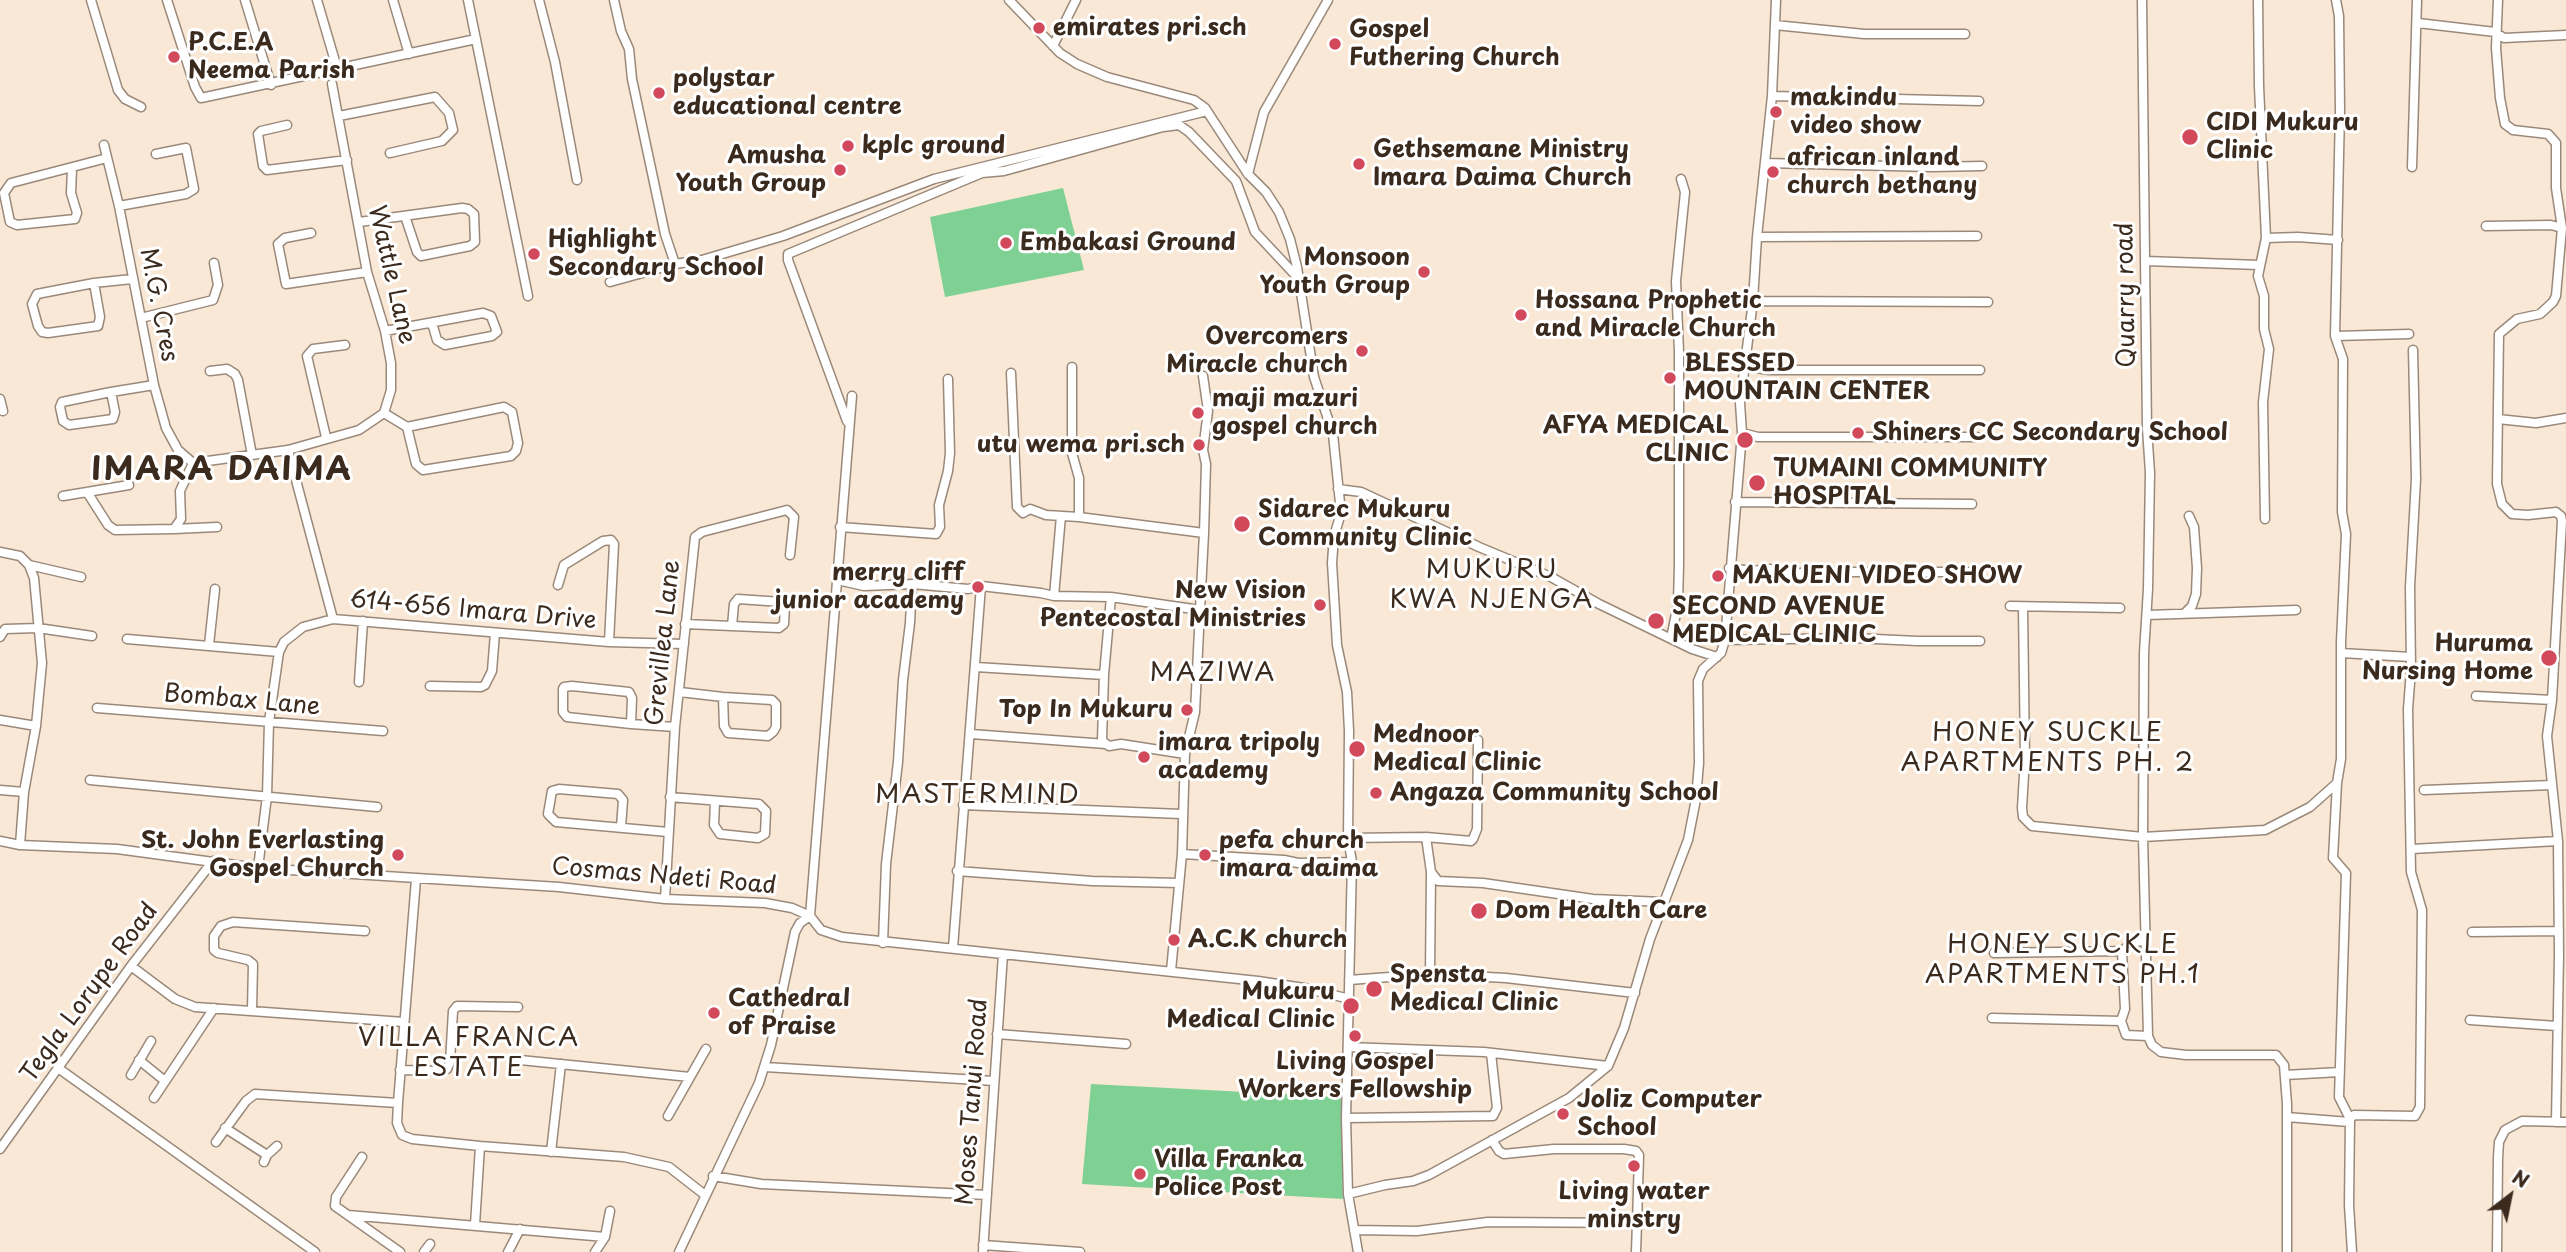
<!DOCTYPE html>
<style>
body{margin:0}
#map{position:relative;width:2566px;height:1252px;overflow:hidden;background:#f8e8d5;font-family:"Playpen Sans",sans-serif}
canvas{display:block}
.north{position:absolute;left:2475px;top:1161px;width:70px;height:70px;-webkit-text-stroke:5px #fff;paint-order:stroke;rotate:32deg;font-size:19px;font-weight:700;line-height:28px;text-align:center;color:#3b2a1e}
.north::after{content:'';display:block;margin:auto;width:24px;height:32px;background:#3b2a1e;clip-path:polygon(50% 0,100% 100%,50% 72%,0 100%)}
</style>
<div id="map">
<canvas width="2566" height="1252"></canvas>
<div class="north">N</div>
</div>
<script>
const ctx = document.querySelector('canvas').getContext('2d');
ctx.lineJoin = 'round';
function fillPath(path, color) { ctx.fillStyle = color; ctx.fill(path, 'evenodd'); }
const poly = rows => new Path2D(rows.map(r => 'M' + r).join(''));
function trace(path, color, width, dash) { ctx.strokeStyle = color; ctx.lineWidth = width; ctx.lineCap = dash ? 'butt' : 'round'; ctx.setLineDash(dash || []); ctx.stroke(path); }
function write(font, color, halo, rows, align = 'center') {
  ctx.font = font + ' "Playpen Sans",sans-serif'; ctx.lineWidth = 6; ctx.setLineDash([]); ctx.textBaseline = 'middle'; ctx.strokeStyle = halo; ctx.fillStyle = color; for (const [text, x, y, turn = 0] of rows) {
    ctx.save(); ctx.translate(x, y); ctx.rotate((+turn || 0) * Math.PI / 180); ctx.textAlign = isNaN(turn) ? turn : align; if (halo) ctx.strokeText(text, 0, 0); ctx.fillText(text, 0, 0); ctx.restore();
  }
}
fillPath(poly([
 [1063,188,1084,270,945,297,930,217],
 [1091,1084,1341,1097,1343,1199,1082,1184]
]), '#7ed193');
const minor = poly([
 [91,0,118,90,125,99,141,107],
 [167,0,195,87,201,98,476,39],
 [245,0,271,85],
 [317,0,337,68],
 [393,0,409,54],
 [468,0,528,296],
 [539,0,555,62,577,180],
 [614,0,621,31,629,49,632,79,665,234,675,264,702,260,783,236,934,179,1207,111],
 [1009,0,1060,53,1077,64,1107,77,1194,100,1205,108,1248,174,1266,192,1279,212,1290,239,1297,267,1314,377,1333,434,1341,513,1334,536,1332,563,1337,645,1347,692,1349,731,1348,838,1352,862,1346,1118,1348,1194,1358,1252],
 [2142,0,2147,428,2150,473,2148,589,2144,653,2143,837,2148,1036,2152,1045,2161,1052,2186,1055,2276,1055,2284,1065,2287,1104,2287,1252],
 [2258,0,2259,86,2266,238,2258,276,2264,296,2264,329,2269,349,2263,402,2265,519],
 [2498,0,2496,48,2500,98,2505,124,2513,130,2548,134,2556,143,2556,188,2562,228,2556,296,2553,302,2540,314,2517,319,2499,334,2497,484,2502,504,2512,514,2528,515,2556,512,2561,516,2562,521,2552,700,2547,736,2558,841,2559,955,2556,1122],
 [2418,23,2495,32,2504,38,2566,35],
 [1775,25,1864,34,1965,34],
 [1053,46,1076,0],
 [1772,96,1979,101],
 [339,116,435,97,449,113,453,130,442,141,390,153],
 [287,125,261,131,258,134,263,166,267,170,347,160],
 [104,145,119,206,154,385,166,428,178,450,193,463],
 [1765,163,1933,167,1982,166],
 [2412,167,2417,0],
 [72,169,71,193,77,213,75,219,17,225,10,222,4,193,11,183,107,158],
 [1248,174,1264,112,1328,0],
 [119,206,186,194,194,189,186,148,156,154],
 [359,222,462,208,468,209,474,214,475,242,470,246,421,256,417,252,405,216],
 [2486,226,2551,225,2562,228],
 [311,233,285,238,278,244,286,284,367,272],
 [1757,237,1977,236],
 [2266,238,2298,237,2338,240],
 [2146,261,2259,265],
 [610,282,675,264],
 [94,283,100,317,98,326,48,333,42,332,38,326,32,304,37,294,94,283,132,279],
 [1753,301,1988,302],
 [141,318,213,300,218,285,214,263],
 [385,331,483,313,491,316,497,332,492,336,445,345,437,340,432,323],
 [2335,336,2409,334],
 [1745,366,1769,370,1980,370],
 [1072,367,1072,453,1079,478,1079,517],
 [210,371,227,369,235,374,238,380,252,455],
 [1011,373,1017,507,1023,513,1030,509,1046,515,1079,517,1204,533,1200,610],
 [1203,376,1208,411,1203,450,1206,464,1204,533],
 [111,392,115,412,113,419,69,425,63,421,60,407,62,402,111,392,154,385],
 [0,399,3,411],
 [384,413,407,427,504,407,512,412,518,443,516,451,511,456,423,470,416,464,407,427],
 [2498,419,2536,423,2566,418],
 [847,421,788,260,788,254,982,173,1004,171,1163,127,1179,125,1189,132,1236,181,1255,232,1300,280],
 [1742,433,1758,437,1977,437],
 [326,437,307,356,313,349,345,345],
 [288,450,333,619],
 [193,463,288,450,359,430,384,413,391,390,391,363,385,331,367,272,332,84],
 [1338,489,1361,492,1479,547,1551,577,1599,604,1692,649,1717,657],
 [87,492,108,525,115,530,174,529,181,519,180,491,193,463],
 [63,496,129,485],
 [1735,502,1972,504],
 [840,527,936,534,940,527,939,505,948,471,950,453,948,379],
 [174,529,217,527],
 [0,552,20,556,29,565,34,578,42,663,36,726,24,792,20,845],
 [29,565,81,577],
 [1729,568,1752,571,1770,569,1791,574,1811,572,1976,572],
 [837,580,864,586,912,584,968,589,981,586,1041,593,1054,596,1111,597,1200,610,1195,712,1185,754,1182,854,1171,971],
 [558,585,564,565,603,541,611,540,614,544,609,642],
 [1054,596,1061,516],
 [738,599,782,602,785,606,784,624,779,628,732,626,734,604,738,599],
 [2010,606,2120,608],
 [2023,607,2025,758,2022,808,2023,817,2032,826,2143,837,2265,830,2310,807,2337,783,2341,759,2341,642,2346,534,2342,512,2343,359,2335,336,2340,111,2339,16,2336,0],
 [2185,613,2192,606,2196,594,2197,568,2194,527,2189,516],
 [2147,615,2296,610],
 [685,624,732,626],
 [0,637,5,629,38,628,92,636],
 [1671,638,1678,604,1679,564,1679,352,1676,281,1685,192,1681,179],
 [127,639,279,652],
 [1725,640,1855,638,1917,641,1980,641],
 [209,645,215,589],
 [2341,653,2411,657],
 [976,667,1104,675,1102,741,1109,746,1121,744,1185,754],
 [1104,675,1111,597],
 [359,682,363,621],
 [430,686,481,687,485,685,492,671,495,633],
 [572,686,629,692,632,698,631,724,567,717,563,712,563,689,564,687,572,686],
 [680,692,723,697,772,700,776,704,776,727,773,732,768,736,728,733,724,726,723,697],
 [2476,696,2552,700],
 [97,708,383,731],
 [0,720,36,726],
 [631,724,675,727],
 [971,734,1106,744],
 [90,780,377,807],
 [2337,783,2333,858,2346,873,2339,1097,2350,1119],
 [0,790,24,792],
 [2424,790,2552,785],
 [670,797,759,804,766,811,765,834,758,838,720,834,714,825,715,801],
 [963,805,1181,814],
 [621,827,623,800,618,794,559,789,552,791,548,814,556,822,668,832],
 [1426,837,1471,841,1473,839,1477,829,1478,740],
 [1348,838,1426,837,1431,872,1438,881,1483,883,1593,899,1663,902],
 [0,841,20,845,117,849,258,868,559,887,665,899,765,903,792,908,810,916,821,930,842,937,1258,981,1304,988,1350,999],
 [2412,849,2558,841],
 [1182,854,1284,860,1298,863,1352,862],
 [258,868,267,796,269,722,279,652,284,642,303,627,333,619,609,642,684,644],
 [957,871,1092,881,1179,883],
 [416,879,398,1103,397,1123,402,1135,412,1139,480,1146,624,1157,669,1167,705,1195],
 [665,899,675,727,695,537,702,532,787,510,794,517,790,555],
 [2472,932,2559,931],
 [883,943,886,864,898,762,903,680,910,623,912,584],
 [953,948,981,586],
 [1994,953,2122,951,2133,942,2144,941],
 [131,966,175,999,195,1007,404,1022],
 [1430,974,1431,872],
 [1349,980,1430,974,1506,978,1635,993],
 [252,1010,253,964,248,960,218,953,214,950,214,936,221,926,233,922,365,931],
 [1992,1018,2121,1021,2126,1035,2148,1036],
 [2470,1020,2557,1026],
 [2121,1021,2125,1009,2122,951],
 [997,1034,1126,1044],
 [1348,1047,1484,1052,1608,1066],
 [139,1060,165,1081],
 [520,1060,690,1077],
 [765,1067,994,1081],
 [58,1068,315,1252],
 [400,1070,442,1071,447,1069,450,1062,453,1011,457,1006,518,1007],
 [131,1075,151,1041],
 [2285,1075,2340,1072],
 [154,1098,214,1008],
 [668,1116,706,1049],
 [2287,1117,2349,1122],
 [1346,1118,1493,1116,1497,1108,1491,1053],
 [225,1128,267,1155],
 [216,1142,246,1101,255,1094,398,1103],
 [0,1149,131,966,213,861],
 [551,1152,561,1064],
 [362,1157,336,1197,335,1206,400,1252],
 [264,1162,267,1155,277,1146],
 [713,1176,761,1184,987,1195],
 [1348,1194,1385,1185,1413,1181,1429,1175,1569,1098,1608,1066,1624,1028,1650,939,1688,840,1696,799,1699,763,1698,681,1703,669,1721,653,1725,640,1742,433,1740,403,1753,301,1757,237,1772,96,1776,0],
 [348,1215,605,1237],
 [475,1225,480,1146],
 [1354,1230,1417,1231,1488,1222,1637,1223,1639,1155,1636,1151,1624,1149,1554,1149,1504,1154,1499,1151,1492,1140],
 [983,1245,1080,1252],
 [424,1252,430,1244],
 [508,1252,520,1229],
 [595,1252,605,1237,610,1211],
 [679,1252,759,1083,771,1045,795,932,800,923,810,916,852,396],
 [983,1252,1003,954],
 [1636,1252,1637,1223],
 [2352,1252,2349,1205,2350,1119,2354,1115,2415,1116,2420,1107,2422,910,2411,872,2408,709,2411,670,2410,587,2416,479,2413,350],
 [2497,1252,2498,1158,2499,1142,2505,1130,2522,1121,2566,1122]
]);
trace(minor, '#9a897a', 11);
trace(minor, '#fff', 8);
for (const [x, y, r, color] of [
 [1039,28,7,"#d1495b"],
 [1335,44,7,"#d1495b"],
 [174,57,7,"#d1495b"],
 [659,93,7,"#d1495b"],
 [1776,112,7,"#d1495b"],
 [2190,137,9,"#d1495b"],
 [848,146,7,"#d1495b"],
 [1359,164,7,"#d1495b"],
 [840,170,7,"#d1495b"],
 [1773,172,7,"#d1495b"],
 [1006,243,7,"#d1495b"],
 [534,254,7,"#d1495b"],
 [1424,272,7,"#d1495b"],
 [1521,315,7,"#d1495b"],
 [1362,351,7,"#d1495b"],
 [1670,378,7,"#d1495b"],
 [1198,413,7,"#d1495b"],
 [1858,433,7,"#d1495b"],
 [1745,440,9,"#d1495b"],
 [1199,445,7,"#d1495b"],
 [1757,483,9,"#d1495b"],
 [1242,524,9,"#d1495b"],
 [1718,576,7,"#d1495b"],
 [978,587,7,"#d1495b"],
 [1320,605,7,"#d1495b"],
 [1656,621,9,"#d1495b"],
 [2549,658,9,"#d1495b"],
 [1187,710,7,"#d1495b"],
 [1357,749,9,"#d1495b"],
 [1144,757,7,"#d1495b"],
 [1376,793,7,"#d1495b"],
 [398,855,7,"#d1495b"],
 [1205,855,7,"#d1495b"],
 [1479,911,9,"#d1495b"],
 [1174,940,7,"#d1495b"],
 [1374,989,9,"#d1495b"],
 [1351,1006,9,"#d1495b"],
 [714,1013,7,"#d1495b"],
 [1355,1036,7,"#d1495b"],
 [1563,1114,7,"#d1495b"],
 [1634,1166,7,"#d1495b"],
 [1140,1174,7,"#d1495b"]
]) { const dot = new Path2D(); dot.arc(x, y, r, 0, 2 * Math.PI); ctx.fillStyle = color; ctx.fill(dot); trace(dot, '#fff', 2.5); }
write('bold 24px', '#3b2a1e', '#fff', [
 ["emirates pri.sch",1053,28],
 ["Gospel",1349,30],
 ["Futhering Church",1349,58],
 ["P.C.E.A",188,43],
 ["Neema Parish",188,71],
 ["polystar",673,79],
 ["educational centre",673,107],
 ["makindu",1790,98],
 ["video show",1790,126],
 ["CIDI Mukuru",2206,123],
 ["Clinic",2206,151],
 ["kplc ground",862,146],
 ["Gethsemane Ministry",1373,150],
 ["Imara Daima Church",1373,178],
 ["Amusha",826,156,"right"],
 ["Youth Group",826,184,"right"],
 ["african inland",1787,158],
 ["church bethany",1787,186],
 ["Highlight",548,240],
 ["Secondary School",548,268],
 ["Embakasi Ground",1020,243],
 ["Monsoon",1410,258,"right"],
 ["Youth Group",1410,286,"right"],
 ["Hossana Prophetic",1535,301],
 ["and Miracle Church",1535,329],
 ["Overcomers",1348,337,"right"],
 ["Miracle church",1348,365,"right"],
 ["BLESSED",1684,364],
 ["MOUNTAIN CENTER",1684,392],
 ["maji mazuri",1212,399],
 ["gospel church",1212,427],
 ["AFYA MEDICAL",1729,426,"right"],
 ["CLINIC",1729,454,"right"],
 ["Shiners CC Secondary School",1872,433],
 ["utu wema pri.sch",1185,445,"right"],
 ["TUMAINI COMMUNITY",1773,469],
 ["HOSPITAL",1773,497],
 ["Sidarec Mukuru",1258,510],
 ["Community Clinic",1258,538],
 ["merry cliff",964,573,"right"],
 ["junior academy",964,601,"right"],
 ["MAKUENI VIDEO SHOW",1732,576],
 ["New Vision",1306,591,"right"],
 ["Pentecostal Ministries",1306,619,"right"],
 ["SECOND AVENUE",1672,607],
 ["MEDICAL CLINIC",1672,635],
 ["Huruma",2533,644,"right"],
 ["Nursing Home",2533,672,"right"],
 ["Top In Mukuru",1173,710,"right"],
 ["Mednoor",1373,735],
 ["Medical Clinic",1373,763],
 ["imara tripoly",1158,743],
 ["academy",1158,771],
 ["Angaza Community School",1390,793],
 ["St. John Everlasting",384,841,"right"],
 ["Gospel Church",384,869,"right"],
 ["pefa church",1219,841],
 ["imara daima",1219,869],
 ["Dom Health Care",1495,911],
 ["A.C.K church",1188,940],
 ["Spensta",1390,975],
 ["Medical Clinic",1390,1003],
 ["Mukuru",1335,992,"right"],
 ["Medical Clinic",1335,1020,"right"],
 ["Cathedral",728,999],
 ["of Praise",728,1027],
 ["Living Gospel",1355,1062,"center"],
 ["Workers Fellowship",1355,1090,"center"],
 ["Joliz Computer",1577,1100],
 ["School",1577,1128],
 ["Villa Franka",1154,1160],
 ["Police Post",1154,1188],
 ["Living water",1634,1192,"center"],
 ["minstry",1634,1220,"center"]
], 'left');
write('24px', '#3b2a1e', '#fff', [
 ["Wattle Lane",391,275,77],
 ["Quarry road",2127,295,-91],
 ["M.G. Cres",158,305,79],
 ["614-656 Imara Drive",473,611,5],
 ["Grevillea Lane",664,643,-84],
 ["Bombax Lane",242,701,5],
 ["Cosmas Ndeti Road",664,877,5],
 ["Tegla Lorupe Road",90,993,-54],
 ["Moses Tanui Road",973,1102,-86]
]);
ctx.letterSpacing = '2px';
write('26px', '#3b2a1e', '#fff', [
 ["MUKURU",1492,571],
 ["KWA NJENGA",1492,601],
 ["MAZIWA",1213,674],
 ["HONEY SUCKLE",2048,734],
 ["APARTMENTS PH. 2",2048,764],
 ["MASTERMIND",978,796],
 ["HONEY SUCKLE",2063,946],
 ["APARTMENTS PH.1",2063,976],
 ["VILLA FRANCA",469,1039],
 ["ESTATE",469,1069]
]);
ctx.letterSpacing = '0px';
ctx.letterSpacing = '2px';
write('bold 32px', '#3b2a1e', '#fff', [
 ["IMARA DAIMA",222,471]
]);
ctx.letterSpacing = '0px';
</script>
